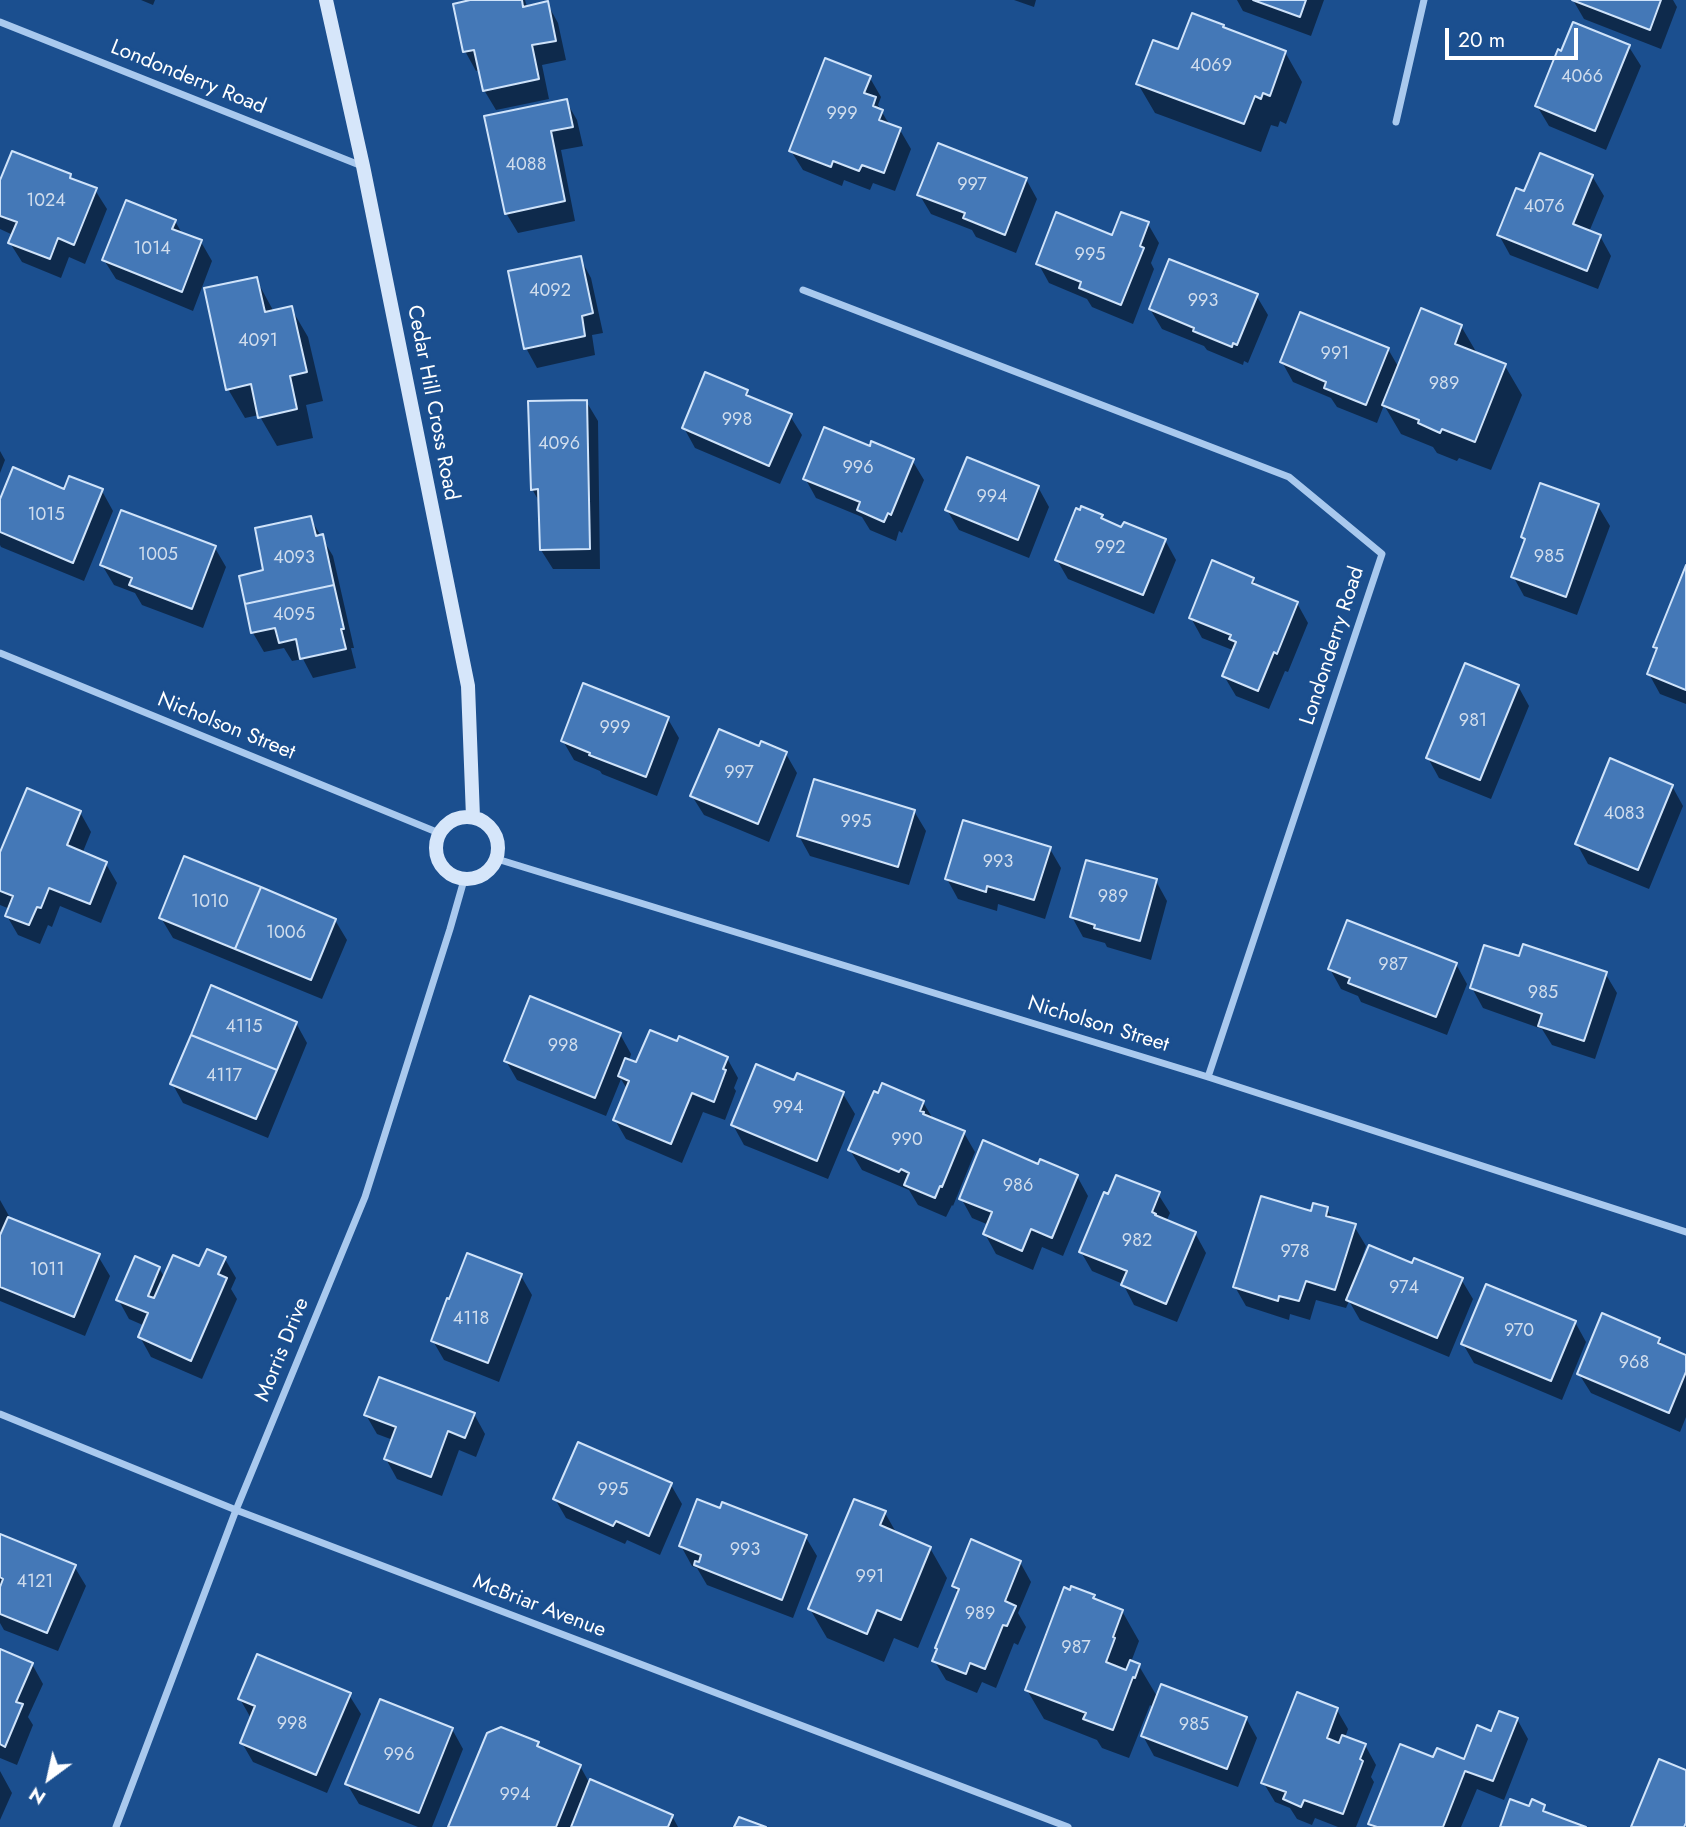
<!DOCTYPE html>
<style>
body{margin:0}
#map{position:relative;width:1686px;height:1827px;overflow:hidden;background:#1b4f8f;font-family:Jost,sans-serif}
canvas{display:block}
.north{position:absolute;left:14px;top:1743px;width:70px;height:70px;-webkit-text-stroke:5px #1b4f8f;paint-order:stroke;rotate:213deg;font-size:19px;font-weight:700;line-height:28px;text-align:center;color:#fff}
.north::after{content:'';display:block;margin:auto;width:24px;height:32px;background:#fff;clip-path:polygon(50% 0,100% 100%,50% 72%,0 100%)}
.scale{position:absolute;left:1445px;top:28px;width:133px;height:32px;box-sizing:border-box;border:4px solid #fff;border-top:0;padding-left:9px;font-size:21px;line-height:24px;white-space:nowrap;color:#fff;-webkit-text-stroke:5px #1b4f8f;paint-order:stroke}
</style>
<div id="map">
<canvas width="1686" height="1827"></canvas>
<div class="north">N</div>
<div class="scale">20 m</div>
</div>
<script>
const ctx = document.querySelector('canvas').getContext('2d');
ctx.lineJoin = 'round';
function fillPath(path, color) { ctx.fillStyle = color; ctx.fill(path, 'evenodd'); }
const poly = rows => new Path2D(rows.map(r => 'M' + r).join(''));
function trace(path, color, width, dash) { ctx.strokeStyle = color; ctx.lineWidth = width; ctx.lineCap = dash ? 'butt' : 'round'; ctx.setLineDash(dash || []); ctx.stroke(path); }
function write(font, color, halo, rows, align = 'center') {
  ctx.font = font + ' Jost,sans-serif'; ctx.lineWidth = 6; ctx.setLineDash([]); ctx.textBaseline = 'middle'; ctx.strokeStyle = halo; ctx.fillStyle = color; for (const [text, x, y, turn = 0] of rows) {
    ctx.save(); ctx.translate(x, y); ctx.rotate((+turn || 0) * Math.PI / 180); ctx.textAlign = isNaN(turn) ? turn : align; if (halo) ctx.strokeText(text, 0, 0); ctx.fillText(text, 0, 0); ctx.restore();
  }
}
fillPath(poly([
 [141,0,155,0,153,5],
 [472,0,525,0,527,7,547,3,558,23,566,60,542,65,549,99,496,110,484,90,480,70,476,71,465,51],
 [1014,0,1036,0,1034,7],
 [1237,0,1324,0,1311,36,1243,11],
 [1573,0,1673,0,1677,7,1661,49,1584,19],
 [1223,26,1225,30,1285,52,1302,82,1286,124,1280,121,1278,127,1271,125,1261,152,1155,113,1138,84,1179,52],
 [1629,47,1641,66,1606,150,1549,126,1537,106],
 [870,78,881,97,878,105,886,119,891,126,900,130,911,149,895,191,873,183,870,190,844,180,842,186,803,170,791,151],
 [566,101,577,120,583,146,561,150,575,221,518,233,506,213],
 [69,176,73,181,95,190,107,209,85,264,69,257,61,278,22,262,10,243,13,235,0,229,0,185],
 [1592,176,1604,196,1589,232,1600,236,1611,256,1598,289,1510,255,1499,235,1525,194],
 [1026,179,1037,199,1016,253,976,237,972,230,931,214,919,194],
 [175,221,183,235,201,242,212,261,193,311,116,279,104,260],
 [1148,224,1159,243,1151,263,1154,269,1133,324,1092,307,1087,299,1049,283,1038,263],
 [580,258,591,278,603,333,592,335,595,355,537,368,526,348],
 [256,279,274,312,291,308,308,337,323,401,306,405,313,438,277,446,259,415,245,418,228,389],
 [1256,295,1268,315,1248,363,1244,361,1243,365,1207,350,1204,346,1162,329,1150,309],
 [1461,326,1478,355,1505,366,1522,395,1491,470,1459,458,1457,461,1437,453,1433,447,1401,434,1384,405,1377,423,1337,407,1331,398,1293,382,1282,362,1388,349,1399,368],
 [746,391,751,399,790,416,802,435,780,484,695,448,684,428],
 [586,401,598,421,600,569,553,569,541,550,540,503,532,489],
 [871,448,912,460,924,480,902,533,899,531,896,541,870,530,862,517,816,498,805,478],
 [0,451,5,460,0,473],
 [1038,487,1049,507,1029,558,959,530,947,510],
 [65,491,102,491,113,511,84,581,1,547,0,545,0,503],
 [1598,506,1610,526,1577,615,1524,596,1513,576,1525,541,1523,537],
 [1102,516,1105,522,1122,529,1165,540,1176,560,1154,614,1068,579,1057,560],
 [310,518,333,556,354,648,351,648,356,668,313,678,303,659,292,661,284,648,264,652,253,633,265,572],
 [215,548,226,567,203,628,142,605,135,593,114,585,102,565],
 [1686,570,1686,704,1660,694,1649,674,1658,651,1655,647],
 [1253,579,1258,588,1297,603,1308,623,1288,672,1285,671,1269,709,1236,696,1224,676,1235,651,1202,638,1191,618],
 [1518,686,1529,706,1491,799,1439,778,1428,758],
 [668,719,679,738,657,796,602,774,600,771,574,760,563,741],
 [760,748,786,754,797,773,769,842,704,815,692,796],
 [1672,786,1683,806,1649,889,1588,864,1577,844],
 [914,811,926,831,909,885,810,856,799,836],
 [80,812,91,832,82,854,106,864,117,883,101,923,60,906,52,927,48,925,40,944,18,935,7,916,10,909,0,905,0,857],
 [1050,849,1061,868,1045,919,998,904,997,911,958,899,947,879],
 [1156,881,1167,901,1151,960,1107,947,1105,943,1083,937,1072,917],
 [161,918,335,920,347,940,322,999,173,938],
 [1520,958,1605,973,1617,993,1595,1059,1552,1045,1542,1029,1483,1008,1472,988],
 [1456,964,1467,984,1447,1035,1361,1002,1358,996,1341,989,1330,969],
 [296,1023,307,1043,268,1138,183,1103,172,1083],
 [620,1034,631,1054,629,1061,637,1064,678,1043,727,1058,738,1078,734,1088,736,1091,725,1120,703,1112,682,1163,626,1139,615,1120,627,1089,621,1079,606,1116,517,1080,506,1061],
 [795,1082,843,1094,855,1114,828,1179,744,1145,733,1125],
 [923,1102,933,1119,964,1133,975,1152,953,1206,952,1205,946,1217,918,1205,909,1190,862,1170,850,1150],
 [1039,1166,1077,1176,1088,1196,1063,1256,1042,1247,1033,1270,996,1254,985,1234,989,1225,972,1218,961,1198],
 [1158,1194,1170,1213,1166,1222,1195,1233,1206,1253,1177,1322,1134,1305,1123,1284,1092,1271,1081,1252],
 [0,1200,9,1216,8,1219,98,1256,110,1276,85,1336,0,1301],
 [1327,1209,1333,1220,1354,1226,1366,1246,1361,1261,1413,1265,1461,1279,1473,1299,1449,1357,1360,1320,1349,1301,1346,1308,1316,1300,1310,1320,1290,1314,1289,1320,1246,1306,1235,1287,1312,1213],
 [225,1259,236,1278,231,1289,237,1299,202,1379,151,1357,140,1337,145,1326,129,1319,118,1299,159,1268,165,1278,200,1269],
 [521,1276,532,1295,499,1382,444,1360,433,1341],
 [1575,1322,1586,1342,1562,1400,1474,1363,1463,1344],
 [1659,1339,1664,1348,1686,1357,1686,1417,1680,1432,1591,1393,1579,1374],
 [474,1414,485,1434,476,1457,459,1450,442,1496,397,1479,386,1459,393,1440,377,1434,366,1415],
 [671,1485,682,1504,660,1555,627,1540,625,1544,566,1518,555,1499],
 [885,1513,897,1534,930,1548,947,1578,918,1648,894,1638,884,1662,827,1638,810,1609],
 [0,1536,74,1566,86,1586,58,1651,4,1630,0,1623],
 [805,1536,817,1556,793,1618,707,1585,697,1568,692,1566,681,1546],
 [1020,1562,1031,1582,1018,1613,1026,1627,1018,1645,1014,1643,996,1688,982,1682,977,1693,946,1680,934,1660,959,1595,954,1586],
 [1093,1596,1096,1601,1122,1611,1139,1641,1131,1662,1139,1666,1158,1698,1246,1718,1257,1738,1238,1787,1154,1756,1143,1736,1154,1708,1150,1705,1129,1758,1102,1748,1097,1740,1044,1719,1027,1690],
 [0,1651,32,1664,43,1684,28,1717,33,1725,17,1765,0,1758],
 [349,1695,361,1714,327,1793,253,1762,242,1743,252,1720,240,1699],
 [1337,1710,1348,1729,1345,1738,1365,1745,1376,1765,1371,1777,1374,1782,1356,1827,1338,1827,1315,1818,1312,1825,1297,1819,1290,1808,1275,1802,1263,1782],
 [1517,1719,1528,1739,1504,1800,1477,1789,1461,1827,1372,1827,1370,1824,1433,1759,1465,1761,1492,1733],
 [452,1729,463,1749,432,1827,418,1827,359,1804,347,1784],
 [537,1744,541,1750,580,1766,590,1784,672,1816,678,1827,450,1827],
 [0,1771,12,1793,0,1820]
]), '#0007');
const building = poly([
 [470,0,522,0,523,7,548,1,556,41,532,45,539,79,483,91,474,50,463,52,453,4,470,0],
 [1253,0,1306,0,1300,17,1253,0],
 [1572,0,1661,0,1650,30,1572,0],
 [1192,13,1224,25,1223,27,1286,51,1270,96,1263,93,1261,99,1255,96,1244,124,1136,84,1153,40,1178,49,1192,13],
 [1573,22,1630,45,1595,131,1535,106,1558,49,1561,51,1573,22],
 [825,58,871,76,864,93,876,97,873,106,883,110,879,120,901,128,884,173,862,165,859,171,833,161,831,167,789,151,825,58],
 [567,99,573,127,551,131,565,201,505,214,484,116,567,99],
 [938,143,1027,178,1005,235,963,218,965,213,917,195,938,143],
 [12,151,71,174,70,178,97,188,74,245,58,238,50,259,8,243,17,222,0,216,0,180,12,151],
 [1540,153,1593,175,1573,224,1601,235,1587,271,1497,235,1516,188,1524,191,1540,153],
 [126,200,176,220,172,229,202,240,182,292,102,260,126,200],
 [1056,212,1112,235,1121,212,1149,222,1140,246,1144,248,1121,305,1079,288,1081,282,1036,264,1056,212],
 [581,256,593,313,582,316,585,336,524,349,508,271,581,256],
 [1169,259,1258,294,1237,345,1233,343,1232,347,1193,331,1194,328,1149,309,1169,259],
 [257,277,265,312,292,306,307,372,290,376,297,409,258,418,251,384,226,390,204,288,257,277],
 [1421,308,1462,325,1455,344,1506,364,1475,442,1442,429,1440,433,1418,423,1419,420,1382,405,1421,308],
 [1300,312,1389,348,1366,405,1324,388,1326,382,1280,362,1300,312],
 [705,372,748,390,746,395,792,414,769,466,682,428,705,372],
 [587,400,590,549,540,550,538,489,531,490,528,401,587,400],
 [824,427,870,446,871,441,914,459,891,515,888,513,884,522,857,510,860,502,803,479,824,427],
 [967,457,1039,486,1018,540,945,510,967,457],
 [13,467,64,489,69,476,103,489,73,563,0,532,0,499,13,467],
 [1540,483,1599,504,1566,597,1511,577,1525,539,1521,537,1540,483],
 [1081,506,1103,515,1101,518,1121,527,1124,522,1166,539,1143,595,1055,560,1076,508,1080,510,1081,506],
 [121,510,216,546,192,609,129,585,132,578,100,565,121,510],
 [311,516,316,536,323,534,334,585,245,604,239,576,263,570,255,528,311,516],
 [1212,560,1254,578,1252,583,1298,602,1277,654,1274,652,1258,691,1222,676,1236,642,1229,639,1231,635,1189,618,1212,560],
 [1686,565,1686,690,1647,674,1657,648,1653,647,1686,565],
 [334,585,344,629,341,629,346,649,300,659,296,639,279,643,275,628,251,633,245,604,334,585],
 [1465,663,1519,685,1480,780,1426,758,1465,663],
 [583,683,669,717,646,777,589,755,590,753,561,741,583,683],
 [719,729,759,746,761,741,787,752,758,824,690,796,719,729],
 [1610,758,1673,785,1638,870,1575,844,1610,758],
 [814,779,915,810,898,867,797,836,814,779],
 [27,788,81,811,67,845,107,862,90,904,49,888,41,908,37,907,29,925,5,916,13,896,0,891,0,852,27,788],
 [963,820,1051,847,1034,900,987,886,986,892,945,879,963,820],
 [184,856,261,887,235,949,159,918,184,856],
 [1086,860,1157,879,1140,941,1094,928,1095,925,1070,917,1086,860],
 [261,887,336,919,311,980,235,949,261,887],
 [1347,920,1457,963,1436,1017,1348,983,1350,978,1328,969,1347,920],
 [1523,944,1607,972,1584,1041,1538,1026,1542,1014,1470,988,1484,945,1519,956,1523,944],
 [211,985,297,1022,277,1070,191,1035,211,985],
 [530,996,621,1033,595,1098,504,1061,530,996],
 [650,1030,677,1041,679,1036,728,1057,723,1069,726,1070,714,1102,692,1093,671,1144,613,1120,629,1081,618,1076,625,1058,636,1062,650,1030],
 [191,1035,277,1070,256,1119,170,1084,191,1035],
 [756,1064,794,1080,797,1073,844,1092,817,1161,731,1125,756,1064],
 [882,1083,924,1101,920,1111,924,1112,923,1114,965,1131,942,1187,940,1186,935,1198,904,1185,909,1173,901,1169,899,1172,848,1150,874,1091,878,1093,882,1083],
 [983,1140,1038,1164,1040,1159,1078,1175,1052,1238,1031,1229,1022,1251,983,1234,992,1212,959,1199,983,1140],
 [1116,1175,1160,1192,1152,1212,1156,1214,1155,1215,1196,1232,1166,1304,1121,1285,1127,1271,1079,1252,1104,1192,1108,1194,1116,1175],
 [1261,1196,1311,1211,1313,1203,1328,1207,1326,1216,1356,1224,1335,1290,1306,1281,1299,1301,1279,1296,1278,1301,1233,1287,1261,1196],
 [8,1217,100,1254,74,1317,0,1287,0,1235,8,1217],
 [1369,1245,1412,1263,1414,1258,1463,1278,1437,1338,1346,1300,1369,1245],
 [207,1249,226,1257,218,1274,227,1278,191,1361,138,1337,148,1313,116,1300,135,1256,160,1267,148,1296,154,1298,173,1255,199,1266,207,1249],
 [467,1253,522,1274,488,1363,431,1341,447,1298,449,1299,467,1253],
 [1486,1284,1576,1321,1551,1381,1461,1344,1486,1284],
 [1602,1313,1660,1338,1658,1343,1686,1355,1686,1372,1669,1413,1577,1374,1602,1313],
 [379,1377,475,1413,465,1438,448,1431,431,1477,384,1459,396,1427,364,1415,379,1377],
 [578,1442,672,1483,649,1536,616,1521,613,1526,553,1499,578,1442],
 [697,1499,720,1508,722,1502,807,1535,782,1600,694,1565,695,1561,699,1562,701,1555,679,1546,697,1499],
 [854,1499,886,1511,880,1525,931,1547,901,1620,877,1610,867,1634,808,1609,854,1499],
 [0,1534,76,1565,47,1633,0,1614,0,1587,3,1579,0,1577,0,1534],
 [971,1539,1021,1561,1005,1601,1016,1606,1007,1626,1003,1625,985,1669,970,1663,966,1674,932,1661,937,1649,935,1648,959,1589,952,1586,971,1539],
 [1071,1586,1095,1595,1093,1598,1123,1610,1113,1637,1115,1638,1106,1662,1126,1670,1130,1660,1140,1664,1135,1678,1133,1677,1113,1730,1083,1719,1086,1713,1025,1690,1064,1587,1070,1590,1071,1586],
 [0,1649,33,1663,16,1702,23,1704,5,1747,0,1744,0,1649],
 [257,1654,351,1693,316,1775,240,1743,255,1706,238,1699,257,1654],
 [1161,1684,1247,1717,1227,1769,1141,1736,1161,1684],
 [1297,1692,1338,1708,1327,1738,1339,1743,1342,1735,1366,1744,1360,1759,1363,1761,1343,1814,1304,1800,1301,1807,1283,1799,1286,1792,1261,1783,1297,1692],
 [380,1699,453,1728,419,1813,345,1784,380,1699],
 [1499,1711,1518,1718,1493,1781,1465,1771,1443,1827,1377,1827,1368,1824,1400,1744,1433,1757,1437,1748,1464,1759,1477,1725,1491,1731,1499,1711],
 [501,1727,539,1742,537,1746,581,1765,556,1827,448,1827,487,1733,501,1727],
 [1659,1759,1686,1770,1686,1823,1684,1827,1631,1827,1659,1759],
 [590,1779,673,1815,668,1827,571,1827,590,1779],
 [1510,1799,1529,1806,1532,1799,1545,1805,1543,1811,1586,1827,1500,1827,1510,1799],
 [739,1817,766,1827,734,1827,739,1817]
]);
fillPath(building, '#4478b7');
trace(building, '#cfe3fa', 2);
trace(poly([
 [0,22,362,166],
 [1396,122,1424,0],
 [803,290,1289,477,1382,554,1208,1077],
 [0,653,439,833],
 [497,859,1208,1077,1686,1232],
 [0,1414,236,1510,1068,1827],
 [116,1827,236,1510,365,1197,450,929,464,880]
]), '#a9c9ee', 7);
trace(poly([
 [326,0,363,166,468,686,473,817],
 '436 848a31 31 0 1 1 62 0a31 31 0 1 1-62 0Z'
]), '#d6e6fa', 14);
write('18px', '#d0dded', null, [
 ["4069",1211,67],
 ["4066",1582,78],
 ["999",842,115],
 ["4088",526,166],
 ["997",972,186],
 ["1024",46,202],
 ["4076",1544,208],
 ["1014",152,250],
 ["995",1090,256],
 ["4092",550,292],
 ["993",1203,302],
 ["4091",258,342],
 ["991",1335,355],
 ["989",1444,385],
 ["998",737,421],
 ["4096",559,445],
 ["996",858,469],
 ["994",992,498],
 ["1015",46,516],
 ["992",1110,549],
 ["1005",158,556],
 ["985",1549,558],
 ["4093",294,559],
 ["4095",294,616],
 ["981",1473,722],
 ["999",615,729],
 ["997",739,774],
 ["4083",1624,815],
 ["995",856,823],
 ["993",998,863],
 ["989",1113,898],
 ["1010",210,903],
 ["1006",286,934],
 ["987",1393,966],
 ["985",1543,994],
 ["4115",244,1028],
 ["998",563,1047],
 ["4117",224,1077],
 ["994",788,1109],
 ["990",907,1141],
 ["986",1018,1187],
 ["982",1137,1242],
 ["978",1295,1253],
 ["1011",47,1271],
 ["974",1404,1289],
 ["4118",471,1320],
 ["970",1519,1332],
 ["968",1634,1364],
 ["995",613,1491],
 ["993",745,1551],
 ["991",870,1578],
 ["4121",35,1583],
 ["989",980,1615],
 ["987",1076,1649],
 ["998",292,1725],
 ["985",1194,1726],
 ["996",399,1756],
 ["994",515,1796]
]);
write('21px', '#fff', '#1b4f8f', [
 ["Londonderry Road",188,78,22],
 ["Cedar Hill Cross Road",432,403,79],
 ["Londonderry Road",1333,646,-72],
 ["Nicholson Street",226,727,22],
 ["Nicholson Street",1098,1025,17],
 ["Morris Drive",283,1350,-68],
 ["McBriar Avenue",539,1607,21]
]);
</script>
